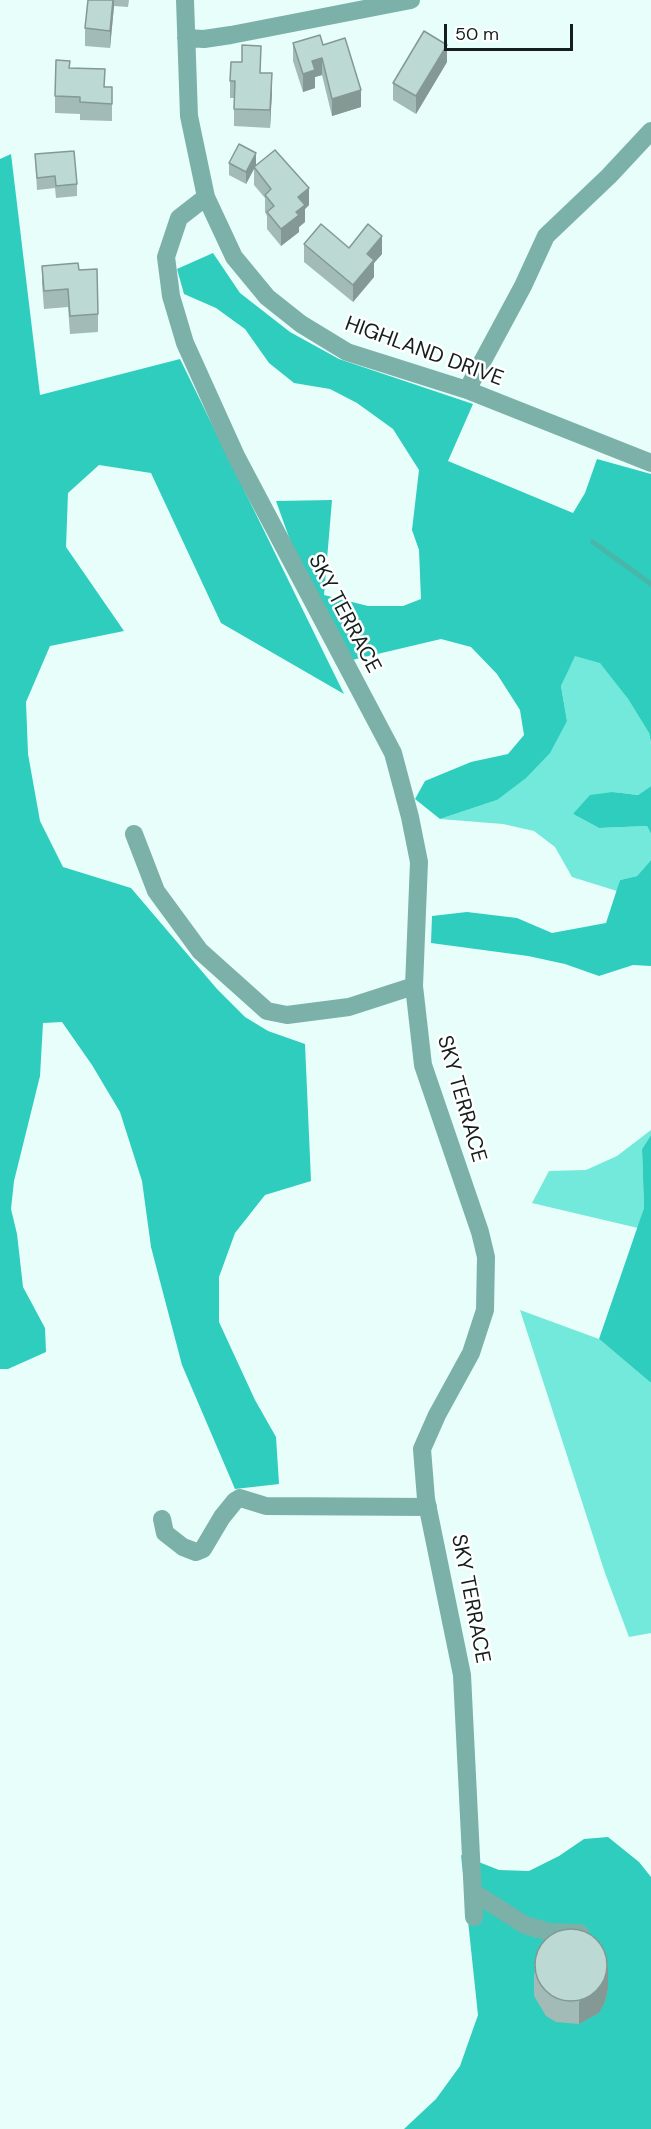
<!DOCTYPE html>
<style>
body{margin:0}
#map{position:relative;width:651px;height:2129px;overflow:hidden;background:#e7fefa;font-family:"DM Sans",sans-serif}
canvas{display:block}
.scale{position:absolute;left:444px;top:24px;width:129px;height:27px;box-sizing:border-box;border:3px solid #141f1d;border-top:0;padding-left:8px;font-size:18px;line-height:21px;white-space:nowrap;color:#141f1d;-webkit-text-stroke:4px #fff;paint-order:stroke}
</style>
<div id="map">
<canvas width="651" height="2129"></canvas>
<div class="scale">50 m</div>
</div>
<script>
const ctx = document.querySelector('canvas').getContext('2d');
ctx.lineJoin = 'round';
function fillPath(path, color) { ctx.fillStyle = color; ctx.fill(path, 'evenodd'); }
const poly = rows => new Path2D(rows.map(r => 'M' + r).join(''));
function trace(path, color, width, dash) { ctx.strokeStyle = color; ctx.lineWidth = width; ctx.lineCap = dash ? 'butt' : 'round'; ctx.setLineDash(dash || []); ctx.stroke(path); }
function write(font, color, halo, rows, align = 'center') {
  ctx.font = font + ' "DM Sans",sans-serif'; ctx.lineWidth = 5; ctx.setLineDash([]); ctx.textBaseline = 'middle'; ctx.strokeStyle = halo; ctx.fillStyle = color; for (const [text, x, y, turn = 0] of rows) {
    ctx.save(); ctx.translate(x, y); ctx.rotate((+turn || 0) * Math.PI / 180); ctx.textAlign = isNaN(turn) ? turn : align; if (halo) ctx.strokeText(text, 0, 0); ctx.fillText(text, 0, 0); ctx.restore();
  }
}
fillPath(poly([
 [574,655,600,662,628,699,649,733,651,744,651,786,638,795,613,792,573,814,599,828,647,826,651,834,651,860,637,876,620,880,617,891,572,877,555,847,534,831,503,824,440,819,497,800,567,721,561,686],
 [651,1130,651,1135,642,1149,644,1208,638,1228,532,1203,549,1171,586,1170,617,1156],
 [520,1310,599,1339,651,1383,651,1633,629,1637,605,1573]
]), '#72e9da');
fillPath(poly([
 [11,154,40,395,180,359,344,694,221,623,151,473,99,465,68,493,66,547,124,631,50,646,26,702,28,754,40,821,63,867,131,888,217,989,245,1017,268,1031,305,1044,311,1181,265,1195,235,1233,219,1277,219,1322,255,1400,276,1437,279,1484,235,1489,182,1365,151,1247,142,1181,120,1112,92,1065,62,1022,43,1023,40,1076,14,1181,11,1209,17,1234,23,1287,45,1328,46,1352,8,1369,0,1369,0,159],
 [213,253,240,293,290,332,339,359,473,404,448,461,573,513,585,493,597,459,651,474,651,743,649,733,628,699,600,663,575,656,561,686,567,721,550,753,526,778,497,800,440,819,415,799,425,781,471,762,508,754,524,735,520,710,497,674,471,647,441,639,352,660,300,568,276,501,332,500,324,595,368,606,403,606,421,599,419,550,412,530,419,470,393,429,357,403,330,389,294,383,269,363,245,329,216,308,184,294,177,269],
 [651,786,651,834,647,826,599,828,573,814,590,795,613,792,638,795],
 [651,860,651,966,633,965,599,976,565,964,528,956,431,943,432,916,467,912,517,918,552,933,606,923,620,880,637,876],
 [651,1135,651,1383,599,1339,644,1208,642,1149],
 [608,1837,639,1862,651,1877,651,2129,404,2129,436,2099,460,2066,478,2015,461,1855,499,1870,529,1871,559,1856,584,1839]
]), '#2fcdbd');
trace(poly([
 [593,542,651,584]
]), '#49b6aa', 5);
trace(poly([
 [185,0,189,116,206,197,234,257,267,297,301,324,347,352,467,390,651,463],
 [186,38,204,39,231,35,411,0],
 [206,197,179,218,166,257,171,296,185,343,236,456,393,753,410,817,419,862,414,986,423,1065,480,1232,486,1257,485,1310,471,1353,437,1415,422,1449,426,1499,462,1675,474,1917],
 [467,390,523,286,546,236,609,176,651,131],
 [134,834,156,891,200,951,267,1011,287,1015,349,1007,414,986],
 [162,1519,165,1533,183,1547,196,1552,203,1549,222,1517,235,1501,240,1498,266,1506,428,1507],
 [473,1892,525,1925,549,1932,580,1933]
]), '#7cb1a9', 18);
fillPath(poly([
 [88,0,129,0,128,7,114,6,110,48,85,46,85,28],
 [293,43,323,45,361,107,332,116,322,75,315,77,315,88,303,92,293,61],
 [447,62,416,114,393,100,393,83],
 [261,64,260,73,272,91,270,128,234,126,234,98,230,98,230,81],
 [70,68,105,87,112,105,112,121,80,120,80,114,55,113,55,96],
 [35,154,77,184,77,196,56,198,55,188,37,190],
 [229,163,256,165,309,205,305,209,305,222,299,227,299,232,281,246,267,229,267,216,265,212,265,198,254,185,254,169,246,184,229,175],
 [304,244,349,248,382,254,374,263,374,277,353,302,304,262],
 [42,266,79,270,98,314,98,332,70,334,68,307,44,309,42,283],
 [534,1973,608,1989,605,2002,599,2013,579,2024,556,2022,546,2016,534,1996]
]), '#a2bbb6');
fillPath(poly([
 [113,0,114,0,114,6,110,48,110,31],
 [447,45,447,62,416,114,416,96],
 [322,58,322,75,315,77,315,88,303,92,303,74,312,61],
 [272,73,272,91,270,128,270,110],
 [361,90,361,107,332,116,332,99],
 [256,153,256,165,254,167,254,169,246,184,246,172],
 [309,188,309,205,305,209,305,222,299,227,299,232,281,246,281,229,296,212,298,197],
 [382,236,382,254,374,263,374,277,353,302,353,285,367,254],
 [608,1967,608,1989,605,2002,599,2013,579,2024,579,2002]
]), '#849894');
const building = poly([
 [88,0,113,0,110,31,85,28,88,0],
 [424,31,447,45,416,96,393,83,424,31],
 [320,35,323,45,345,38,361,90,332,99,322,58,312,61,315,70,303,74,293,43,320,35],
 [242,45,261,46,260,73,272,73,270,110,234,109,235,81,230,81,231,62,242,62,242,45],
 [56,60,70,61,69,68,105,69,104,87,112,87,112,104,80,102,80,97,55,96,56,60],
 [239,144,256,153,246,172,229,163,239,144],
 [275,150,309,188,298,197,305,205,296,212,299,215,281,229,267,212,274,206,265,195,271,189,254,167,275,150],
 [74,151,77,184,56,186,55,176,37,178,35,154,74,151],
 [321,224,349,248,368,224,382,236,367,254,374,260,353,285,304,244,321,224],
 [78,263,79,270,97,269,98,314,70,316,68,289,44,291,42,266,78,263],
 '535 1965a36 36 0 1 1 72 0a36 36 0 1 1-72 0Z'
]);
fillPath(building, '#bcd9d4');
trace(building, '#849894', 1.5);
write('21px', '#141f1d', '#fff', [
 ["HIGHLAND DRIVE",424,352,20],
 ["SKY TERRACE",344,614,62],
 ["SKY TERRACE",461,1099,74],
 ["SKY TERRACE",470,1599,79]
]);
</script>
